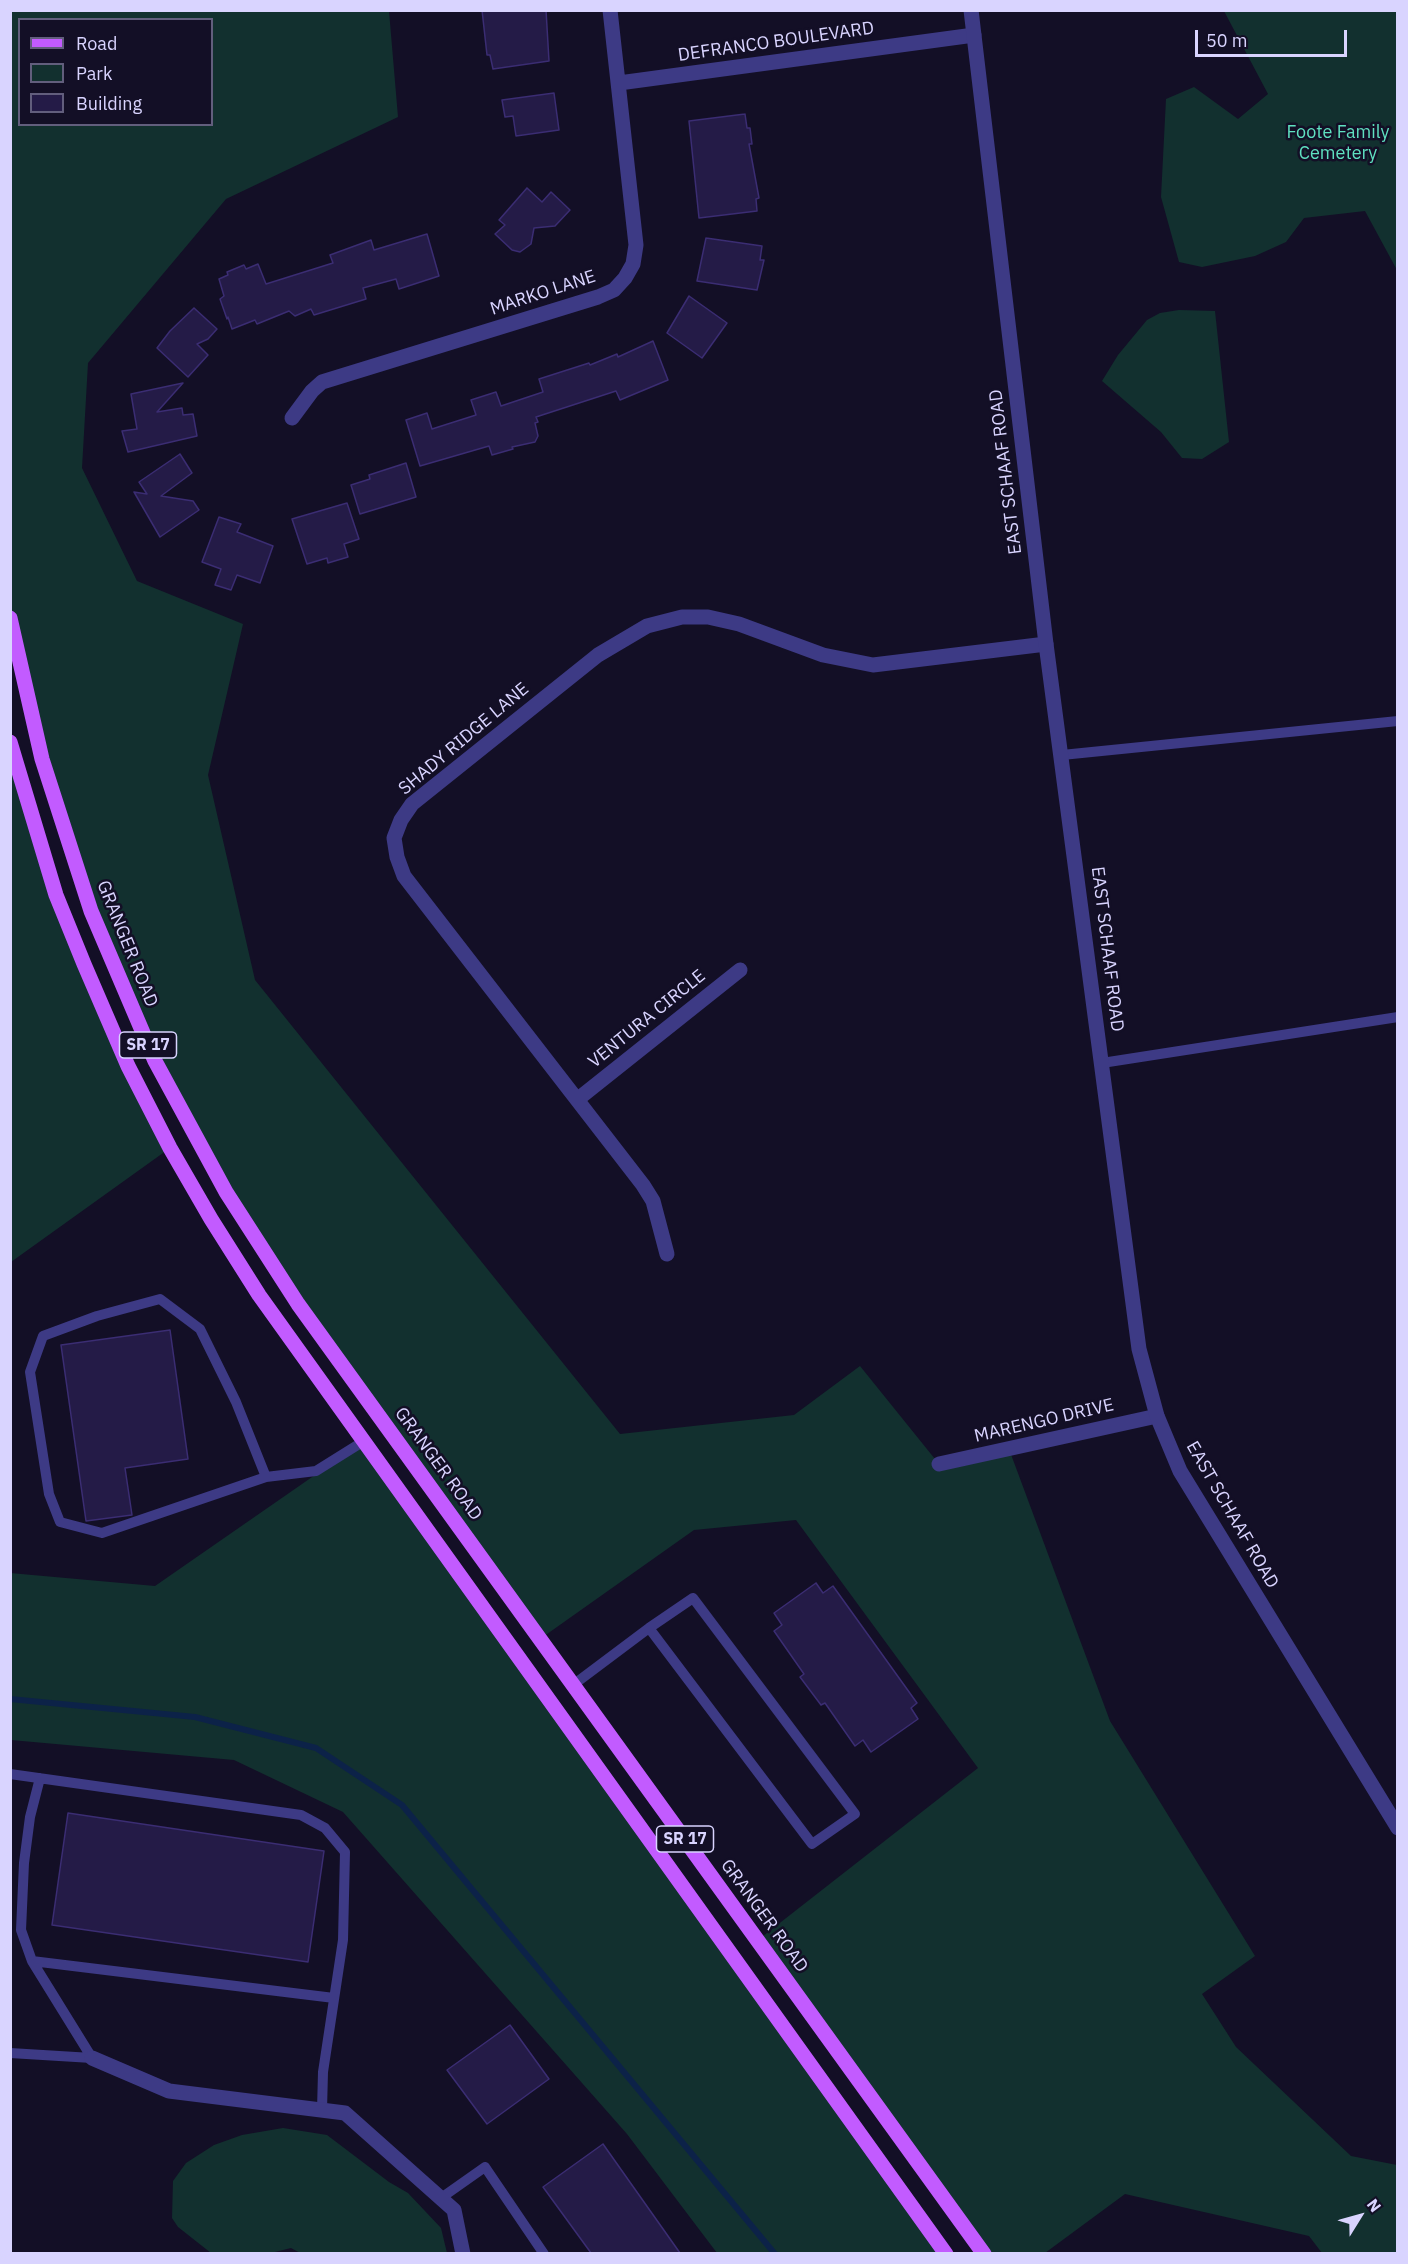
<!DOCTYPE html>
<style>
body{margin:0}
#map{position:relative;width:1408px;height:2264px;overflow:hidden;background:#130f26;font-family:"IBM Plex Sans",sans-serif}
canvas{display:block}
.frame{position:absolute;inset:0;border:12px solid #d9d4ff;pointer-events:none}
.legend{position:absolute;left:18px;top:18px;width:195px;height:108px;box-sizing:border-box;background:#130f26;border:2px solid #625e7d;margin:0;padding:8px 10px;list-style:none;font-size:18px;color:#d9d4ff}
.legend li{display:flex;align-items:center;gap:12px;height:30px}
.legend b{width:30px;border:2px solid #625e7d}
.north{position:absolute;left:1330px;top:2186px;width:60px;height:60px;-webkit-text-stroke:4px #130f26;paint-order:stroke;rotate:53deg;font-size:16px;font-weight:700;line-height:24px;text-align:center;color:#d9d4ff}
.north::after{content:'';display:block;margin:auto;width:21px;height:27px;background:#d9d4ff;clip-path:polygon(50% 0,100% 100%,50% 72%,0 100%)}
.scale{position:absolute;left:1195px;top:30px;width:152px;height:27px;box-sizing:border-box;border:3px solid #d9d4ff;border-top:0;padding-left:8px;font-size:18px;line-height:21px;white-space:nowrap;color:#d9d4ff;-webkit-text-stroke:4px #130f26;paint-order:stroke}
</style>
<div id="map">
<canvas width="1408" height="2264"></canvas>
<div class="frame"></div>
<ul class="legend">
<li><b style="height:8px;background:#c25bff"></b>Road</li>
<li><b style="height:16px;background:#12302f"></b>Park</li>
<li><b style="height:16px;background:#241b47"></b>Building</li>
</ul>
<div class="north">N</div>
<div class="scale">50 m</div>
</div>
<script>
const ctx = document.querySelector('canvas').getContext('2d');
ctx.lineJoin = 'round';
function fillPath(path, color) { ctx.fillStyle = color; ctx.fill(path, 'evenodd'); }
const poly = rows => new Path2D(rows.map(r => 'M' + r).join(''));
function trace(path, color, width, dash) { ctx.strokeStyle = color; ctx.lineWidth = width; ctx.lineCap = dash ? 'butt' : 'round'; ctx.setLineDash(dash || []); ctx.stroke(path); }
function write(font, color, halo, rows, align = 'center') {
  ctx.font = font + ' "IBM Plex Sans",sans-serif'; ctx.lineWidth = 5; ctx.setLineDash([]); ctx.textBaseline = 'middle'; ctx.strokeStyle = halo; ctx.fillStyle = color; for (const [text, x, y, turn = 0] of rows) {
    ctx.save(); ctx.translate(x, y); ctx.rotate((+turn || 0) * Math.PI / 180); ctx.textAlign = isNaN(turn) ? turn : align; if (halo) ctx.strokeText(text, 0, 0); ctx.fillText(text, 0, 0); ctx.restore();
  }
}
fillPath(poly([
 [10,11,389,11,398,117,226,199,88,363,82,468,137,581,243,624,208,775,255,980,620,1434,794,1415,860,1366,939,1464,1009,1449,1110,1721,1255,1956,1202,1994,1236,2047,1351,2156,1397,2165,1397,2253,1322,2253,1309,2236,1125,2194,1045,2253,984,2253,758,1940,978,1768,796,1520,694,1530,540,1639,226,1192,91,911,11,618],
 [20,20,212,20,212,124,20,124],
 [1224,11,1397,11,1397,270,1365,211,1304,218,1286,242,1255,256,1202,267,1179,262,1161,197,1166,99,1194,87,1238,119,1268,94],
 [1179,310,1215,311,1229,442,1202,459,1182,458,1161,432,1102,381,1118,355,1147,320,1160,313],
 [10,742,57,895,170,1148,11,1262],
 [364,1441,946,2253,717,2253,627,2134,343,1812,234,1760,11,1740,10,1573,155,1586],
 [283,2128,327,2135,389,2182,408,2193,441,2228,447,2253,302,2254,291,2248,271,2253,211,2253,178,2227,172,2218,173,2181,186,2163,214,2145,242,2135]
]), '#12302f');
trace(poly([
 [10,1699,195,1717,316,1748,402,1805,775,2254]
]), '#0c2248', 6);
const building = poly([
 [482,10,546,10,549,61,493,69,490,55,487,55,482,10],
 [554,93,559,130,516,136,513,116,505,117,502,100,554,93],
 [745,114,747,128,750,128,752,144,749,144,759,198,756,199,757,211,699,218,689,121,745,114],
 [527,188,542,202,551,192,570,210,555,226,534,228,531,244,520,252,512,250,495,234,505,225,499,220,527,188],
 [427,234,439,276,399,289,396,279,363,288,366,299,314,315,311,309,295,316,289,311,257,324,255,320,232,329,228,317,227,319,220,299,224,296,219,279,228,275,227,272,244,265,246,269,258,264,266,284,333,263,330,255,371,240,374,250,427,234],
 [706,238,762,246,760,260,764,260,757,290,697,281,706,238],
 [689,296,727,323,702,358,667,333,689,296],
 [194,308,217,329,208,339,197,344,208,355,188,377,157,348,170,331,194,308],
 [653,341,668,380,620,400,616,391,536,417,538,422,535,423,538,436,535,442,512,447,513,449,492,455,489,446,420,466,406,420,427,413,432,429,476,415,471,400,496,392,501,406,543,392,539,379,589,363,590,365,617,354,618,357,653,341],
 [183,383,157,412,182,408,183,415,193,414,197,436,128,452,122,431,137,429,131,394,183,383],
 [180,454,192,473,161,496,193,501,199,510,160,537,134,492,147,494,139,482,180,454],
 [406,463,416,497,360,514,351,485,370,479,369,475,406,463],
 [347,503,359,539,344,544,348,557,328,563,327,558,307,564,292,519,347,503],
 [219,517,241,524,237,532,273,546,260,583,237,575,231,590,215,585,221,569,202,562,219,517],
 [170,1330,188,1459,125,1468,132,1515,86,1521,61,1345,170,1330],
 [816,1583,823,1593,833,1586,917,1703,911,1708,918,1719,871,1752,863,1740,855,1746,825,1703,821,1705,800,1677,804,1674,774,1631,782,1625,774,1613,816,1583],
 [68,1813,324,1851,308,1962,52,1925,68,1813],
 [510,2025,549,2079,487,2124,447,2070,510,2025],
 [603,2144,680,2253,591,2253,543,2187,603,2144]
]);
fillPath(building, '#241b47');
trace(building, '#3b2d73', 1.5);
trace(poly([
 [1062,755,1398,721],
 [1102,1063,1398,1017],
 [266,1477,102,1533,60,1522,49,1494,30,1372,43,1336,97,1316,160,1299,200,1329,236,1402,266,1477,316,1471,364,1441],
 [573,1685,649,1628,693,1598,855,1814,812,1844,649,1628],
 [10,1774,301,1815,325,1828,345,1852,343,1940,323,2072,322,2110],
 [40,1778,30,1817,24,1863,21,1930,32,1961,334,1998],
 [32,1961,92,2058],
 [10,2053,92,2058],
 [441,2198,485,2167,544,2254]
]), '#3d3a85', 10);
trace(poly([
 [619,83,974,35],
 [292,418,312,391,322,382,598,297,614,290,625,278,633,264,636,245,610,10],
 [578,1099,740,970],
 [667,1254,653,1201,643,1185,404,876,397,857,394,838,401,820,412,804,598,655,647,626,682,617,708,617,739,624,823,655,873,665,1046,644],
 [939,1464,1157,1416],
 [92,2058,169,2091,345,2113,454,2210,463,2254]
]), '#3d3a85', 15);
trace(poly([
 [971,10,1046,644,1139,1349,1157,1416,1180,1471,1398,1828]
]), '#3d3a85', 15);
trace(poly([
 [10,618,42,759,91,911,155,1061,226,1192,298,1304,984,2254],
 [10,742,56,895,84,964,128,1066,170,1148,211,1219,259,1295,946,2254]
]), '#c25bff', 15);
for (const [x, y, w] of [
 [148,1045,57],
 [685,1839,57]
]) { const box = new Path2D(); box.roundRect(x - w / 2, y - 13, w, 26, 4.5); ctx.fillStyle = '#130f26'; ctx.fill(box); trace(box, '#d9d4ff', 1.5); }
write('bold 16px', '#d9d4ff', null, [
 ["SR 17",148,1045],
 ["SR 17",685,1839]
]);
write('18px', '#d9d4ff', '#130f26', [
 ["DEFRANCO BOULEVARD",776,42,-8],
 ["MARKO LANE",543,293,-18],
 ["EAST SCHAAF ROAD",1006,472,-97],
 ["SHADY RIDGE LANE",464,739,-40],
 ["GRANGER ROAD",127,944,68],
 ["EAST SCHAAF ROAD",1107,949,83],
 ["VENTURA CIRCLE",647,1019,-39],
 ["MARENGO DRIVE",1044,1421,-13],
 ["GRANGER ROAD",438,1464,54],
 ["EAST SCHAAF ROAD",1232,1515,60],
 ["GRANGER ROAD",764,1916,54]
]);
write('18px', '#5fe0c0', '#130f26', [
 ["Foote Family",1338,133],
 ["Cemetery",1338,154]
]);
</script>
